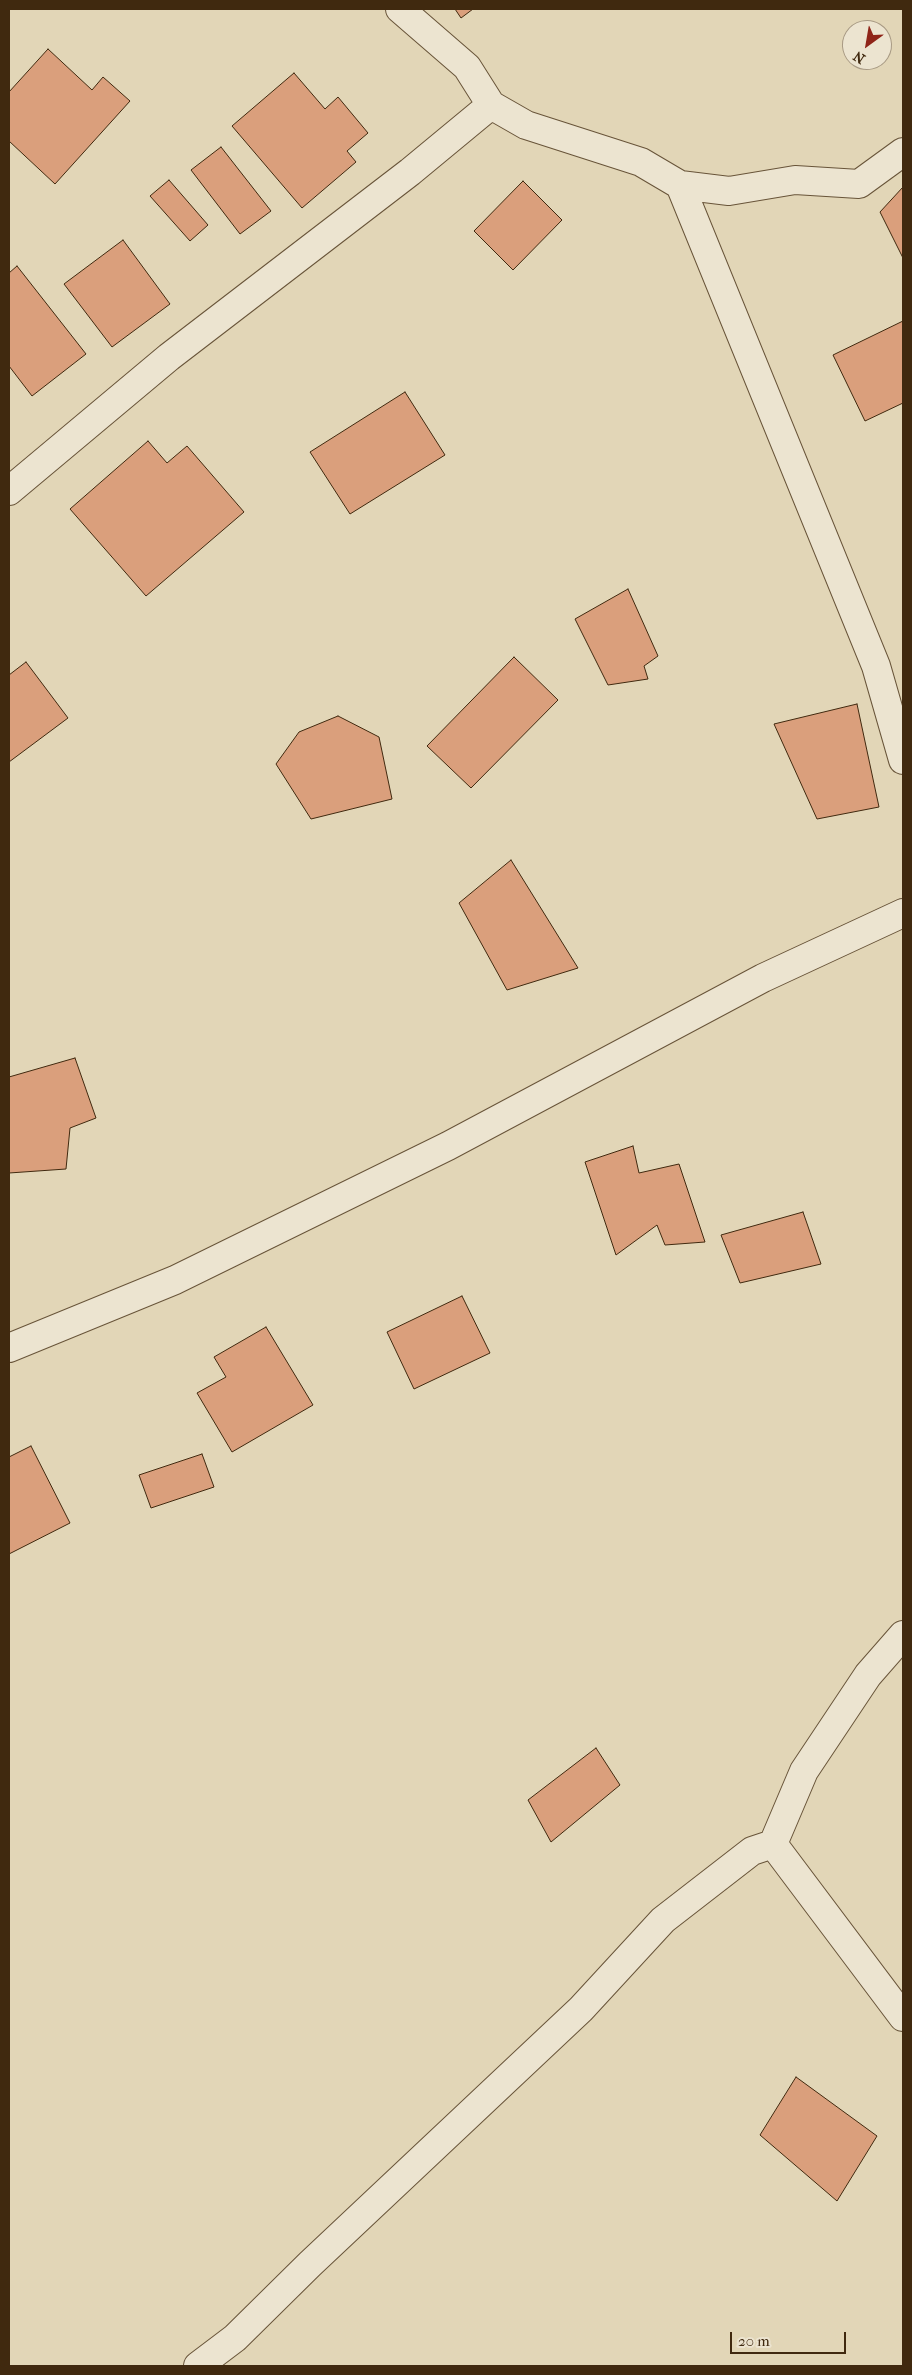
<!DOCTYPE html>
<style>
body{margin:0}
#map{position:relative;width:912px;height:2375px;overflow:hidden;background:#e2d6b7;font-family:"IM FELL French Canon",serif}
canvas{display:block}
.frame{position:absolute;inset:0;border:10px solid #40290f;pointer-events:none}
.north{position:absolute;left:842px;top:20px;width:50px;height:50px;box-sizing:border-box;background:#ece4d0;border:1px solid #a79983;border-radius:50%;rotate:212deg;font-size:14px;font-weight:700;line-height:20px;text-align:center;color:#40290f}
.north::after{content:'';display:block;margin:auto;width:18px;height:22px;background:#8f2418;clip-path:polygon(50% 0,100% 100%,50% 72%,0 100%)}
.scale{position:absolute;left:730px;top:2332px;width:116px;height:22px;box-sizing:border-box;border:2px solid #40290f;border-top:0;padding-left:6px;font-size:15px;line-height:18px;white-space:nowrap;color:#40290f;-webkit-text-stroke:4px #ece4d0;paint-order:stroke}
</style>
<div id="map">
<canvas width="912" height="2375"></canvas>
<div class="frame"></div>
<div class="north">N</div>
<div class="scale">20 m</div>
</div>
<script>
const ctx = document.querySelector('canvas').getContext('2d');
ctx.lineJoin = 'round';
function fillPath(path, color) { ctx.fillStyle = color; ctx.fill(path, 'evenodd'); }
const poly = rows => new Path2D(rows.map(r => 'M' + r).join(''));
function trace(path, color, width, dash) { ctx.strokeStyle = color; ctx.lineWidth = width; ctx.lineCap = dash ? 'butt' : 'round'; ctx.setLineDash(dash || []); ctx.stroke(path); }
const building = poly([
 [455,9,473,9,461,18,455,9],
 [48,49,92,90,103,77,130,101,55,184,9,141,9,92,48,49],
 [294,73,325,109,338,97,368,133,347,151,356,162,302,208,232,126,294,73],
 [221,147,271,211,240,234,191,170,221,147],
 [169,180,208,225,190,241,150,196,169,180],
 [523,181,562,220,513,270,474,231,523,181],
 [903,187,903,258,880,212,903,187],
 [123,240,170,304,112,347,64,284,123,240],
 [17,266,86,354,32,396,9,366,9,273,17,266],
 [903,321,903,403,865,421,833,355,903,321],
 [405,392,445,455,350,514,310,452,405,392],
 [148,441,167,463,187,446,244,512,146,596,70,509,148,441],
 [628,589,658,656,644,666,648,679,608,685,575,619,628,589],
 [514,657,558,700,471,788,427,746,514,657],
 [26,662,68,718,9,762,9,675,26,662],
 [857,704,879,807,817,819,774,724,857,704],
 [338,716,379,737,392,799,311,819,276,764,299,732,338,716],
 [511,860,578,968,507,990,459,903,511,860],
 [75,1058,96,1118,70,1128,66,1169,9,1173,9,1077,75,1058],
 [633,1146,639,1173,679,1164,705,1242,665,1245,657,1225,616,1255,585,1162,633,1146],
 [803,1212,821,1264,740,1283,721,1235,803,1212],
 [462,1296,490,1353,414,1389,387,1332,462,1296],
 [266,1327,313,1405,232,1452,197,1393,226,1377,214,1357,266,1327],
 [31,1446,70,1523,9,1554,9,1457,31,1446],
 [202,1454,214,1487,151,1508,139,1475,202,1454],
 [596,1748,620,1785,551,1842,528,1800,596,1748],
 [796,2077,877,2136,837,2201,760,2135,796,2077]
]);
fillPath(building, '#da9f7c');
trace(building, '#40290f', 1);
const minor = poly([
 [400,9,467,67,491,105,526,125,641,162,680,185,729,191,795,180,859,184,903,152],
 [680,185,876,666,903,760],
 [9,491,169,357,410,172,491,105],
 [9,1348,175,1280,448,1146,763,978,903,913],
 [773,1844,903,2017],
 [198,2366,235,2338,310,2264,581,2009,663,1920,752,1851,773,1844,804,1771,868,1675,903,1635]
]);
trace(minor, '#685439', 30);
trace(minor, '#ece4d0', 28);
</script>
